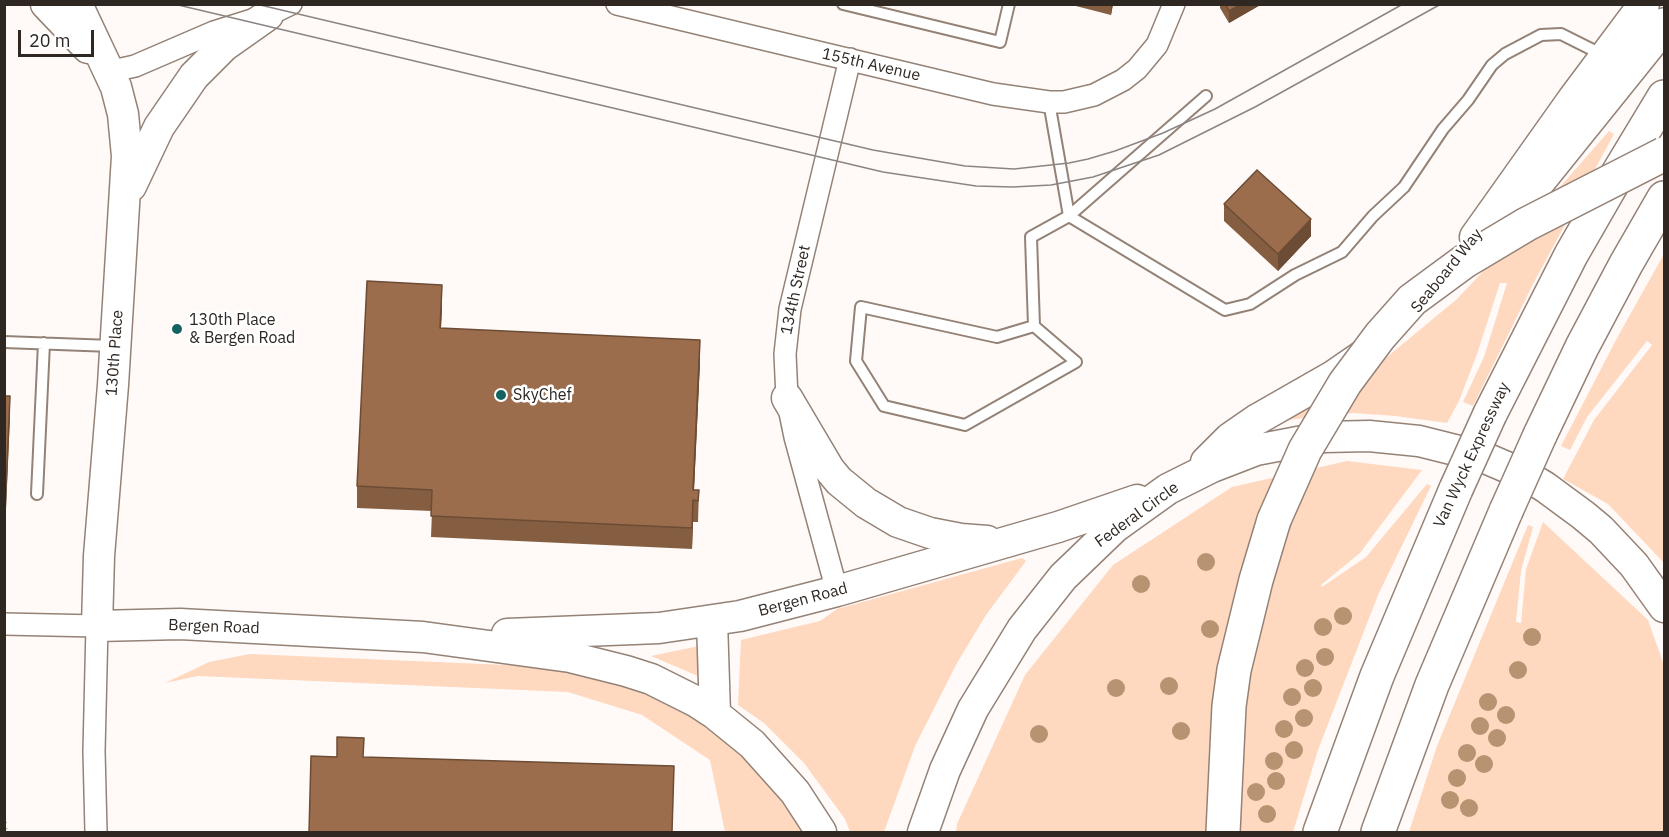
<!DOCTYPE html>
<style>
body{margin:0}
#map{position:relative;width:1669px;height:837px;overflow:hidden;background:#fffaf8;font-family:"IBM Plex Sans",sans-serif}
canvas{display:block}
.frame{position:absolute;inset:0;border:6px solid #2e2722;pointer-events:none}
.scale{position:absolute;left:18px;top:30px;width:76px;height:27px;box-sizing:border-box;border:3px solid #2e2722;border-top:0;padding-left:8px;font-size:18px;line-height:21px;white-space:nowrap;color:#2e2722;-webkit-text-stroke:4px #fff;paint-order:stroke}
</style>
<div id="map">
<canvas width="1669" height="837"></canvas>
<div class="frame"></div>
<div class="scale">20 m</div>
</div>
<script>
const ctx = document.querySelector('canvas').getContext('2d');
ctx.lineJoin = 'round';
function fillPath(path, color) { ctx.fillStyle = color; ctx.fill(path, 'evenodd'); }
const poly = rows => new Path2D(rows.map(r => 'M' + r).join(''));
function trace(path, color, width, dash) { ctx.strokeStyle = color; ctx.lineWidth = width; ctx.lineCap = dash ? 'butt' : 'round'; ctx.setLineDash(dash || []); ctx.stroke(path); }
function write(font, color, halo, rows, align = 'center') {
  ctx.font = font + ' "IBM Plex Sans",sans-serif'; ctx.lineWidth = 5; ctx.setLineDash([]); ctx.textBaseline = 'middle'; ctx.strokeStyle = halo; ctx.fillStyle = color; for (const [text, x, y, turn = 0] of rows) {
    ctx.save(); ctx.translate(x, y); ctx.rotate((+turn || 0) * Math.PI / 180); ctx.textAlign = isNaN(turn) ? turn : align; if (halo) ctx.strokeText(text, 0, 0); ctx.fillText(text, 0, 0); ctx.restore();
  }
}
fillPath(poly([
 [1609,131,1614,134,1533,284,1473,406,1463,402,1484,357,1507,283,1500,283,1477,354,1459,401,1447,423,1396,416,1353,413,1287,420,1286,415,1387,357,1457,299,1524,228],
 [1664,254,1664,563,1608,504,1563,479,1594,420,1652,345,1647,341,1587,417,1570,450,1561,446,1617,338],
 [1347,461,1422,470,1360,553,1321,585,1322,587,1366,557,1427,484,1431,486,1378,595,1318,750,1293,832,956,832,957,824,1025,675,1113,565,1232,487],
 [1543,522,1648,620,1664,665,1664,832,1409,832,1437,746,1528,525,1533,527,1521,571,1516,622,1521,623,1526,569],
 [1022,558,1026,561,986,615,957,663,915,746,884,832,850,832,845,819,804,763,764,723,738,705,741,640,820,621,837,609],
 [699,646,698,676,651,656],
 [250,654,529,666,607,679,687,711,770,774,811,832,725,832,710,760,642,715,568,692,198,676,165,683,209,662]
]), '#fed8bf');
const lane = poly([
 [843,4,1000,42,1009,4],
 [1049,102,1069,216,1225,310,1250,304,1295,275,1342,252,1373,216,1404,187,1443,129,1468,100,1492,65,1505,54,1541,35,1561,34,1603,55],
 [1034,326,997,337,861,307,856,361,884,406,965,425,1076,362,1034,326,1031,237,1069,216,1206,96],
 [4,342,112,346],
 [37,494,44,343]
]);
const street = poly([
 [617,4,993,94,1049,102,1064,102,1094,95,1123,80,1137,69,1157,45,1174,4],
 [109,70,117,70,135,66,214,32,268,15,291,4],
 [837,591,795,437,787,398,785,354,790,309,850,59],
 [4,624,97,626,94,751,96,832]
]);
const secondary = poly([
 [46,4,88,48],
 [77,4,116,87,123,114,127,156,113,385,99,556,97,626,180,624,423,637,570,657,626,671,651,679,695,701,715,714,752,744,795,792,821,832],
 [131,186,159,127,194,76,224,46,268,15],
 [1475,237,1573,99,1644,4],
 [787,398,829,469,839,481,866,503,898,522,930,533,961,539,987,541],
 [1206,462,1230,438,1256,420,1333,376,1362,356],
 [712,621,715,714],
 [507,634,659,628,740,616,837,591,1058,527,1137,500],
 [923,832,945,770,973,709,1022,629,1063,577,1115,527,1168,489,1212,467,1256,450,1324,437,1369,436,1419,441,1483,457,1525,475,1545,487,1583,515,1601,530,1634,565,1664,607]
]);
const highway = poly([
 [1487,245,1664,25],
 [1490,414,1571,255,1617,175,1664,97],
 [1540,435,1582,347,1626,264,1664,198],
 [1223,832,1229,706,1234,670,1256,580,1274,520],
 [1320,832,1377,676,1456,489],
 [1378,832,1432,685,1506,511]
]);
trace(lane, '#948276', 14);
trace(street, '#948276', 24);
trace(secondary, '#948276', 33);
trace(highway, '#948276', 36);
trace(poly([
 [4,816,6,832]
]), '#b8b2af', 4, [1.5, 4.5]);
trace(lane, '#fff', 10);
trace(street, '#fff', 21);
trace(secondary, '#fff', 30);
trace(highway, '#fff', 33);
trace(poly([
 [174,4,883,172,976,186,1013,187,1051,185,1093,177,1159,155,1255,107,1441,4],
 [256,4,873,150,965,166,1014,169,1069,163,1088,159,1115,151,1163,133,1215,109,1403,4]
]), '#8b8582', 1.5);
const highwayBridge = poly([
 [1456,489,1490,414],
 [1506,511,1540,435],
 [1274,520,1305,450,1345,383,1380,336,1412,300,1465,261,1527,224,1664,154]
]);
trace(highwayBridge, '#948276', 36, []);
trace(highwayBridge, '#fff', 33);
ctx.fillStyle = '#b79371';
for (const [x, y] of [
 [1206,562],
 [1141,584],
 [1343,616],
 [1323,627],
 [1210,629],
 [1532,637],
 [1325,657],
 [1305,668],
 [1518,670],
 [1169,686],
 [1116,688],
 [1313,688],
 [1292,697],
 [1488,702],
 [1506,715],
 [1304,718],
 [1480,726],
 [1284,729],
 [1181,731],
 [1039,734],
 [1497,738],
 [1294,750],
 [1467,753],
 [1274,761],
 [1484,764],
 [1457,778],
 [1276,781],
 [1256,792],
 [1450,800],
 [1469,808],
 [1267,814]
]) { ctx.beginPath(); ctx.arc(x, y, 9, 0, 2 * Math.PI); ctx.fill(); }
fillPath(poly([
 [1068,4,1113,4,1111,15],
 [1220,4,1262,4,1229,23,1220,8],
 [1224,204,1311,236,1278,271,1224,221],
 [442,306,441,328,700,362,694,490,699,490,698,522,693,522,692,549,431,537,432,511,357,508,357,486]
]), '#855e41');
fillPath(poly([
 [1111,4,1113,4,1111,15],
 [1241,4,1262,4,1229,23,1229,11],
 [1311,219,1311,236,1278,271,1278,254],
 [442,285,442,306,440,349,440,328],
 [700,340,700,362,693,511,693,490],
 [10,396,10,417,5,533,5,512],
 [693,500,693,522,692,549,692,528]
]), '#6c4c35');
const building = poly([
 [1225,4,1241,4,1229,11,1225,4],
 [1257,170,1311,219,1278,254,1224,204,1257,170],
 [367,281,442,285,440,328,700,340,693,490,699,490,698,501,693,500,692,528,431,516,432,490,357,486,367,281],
 [4,396,10,396,5,512,4,512,4,396],
 [337,737,364,738,363,757,674,766,672,832,309,832,311,756,337,757,337,737]
]);
fillPath(building, '#9b6d4c');
trace(building, '#6c4c35', 1.5);
for (const [x, y, r, color] of [
 [177,329,6,"#146361"],
 [501,395,6,"#146361"]
]) { const dot = new Path2D(); dot.arc(x, y, r, 0, 2 * Math.PI); ctx.fillStyle = color; ctx.fill(dot); trace(dot, '#fff', 2); }
write('16px', '#2e2722', '#fff', [
 ["155th Avenue",871,65,13],
 ["Seaboard Way",1447,271,-51],
 ["134th Street",796,290,-78],
 ["130th Place",115,353,-86],
 ["Van Wyck Expressway",1472,455,-65],
 ["Federal Circle",1137,515,-36],
 ["Bergen Road",803,600,-15],
 ["Bergen Road",214,627,2]
]);
write('16px', '#2e2722', '#fff', [
 ["130th Place",189,320],
 ["& Bergen Road",189,338],
 ["SkyChef",513,395]
], 'left');
</script>
